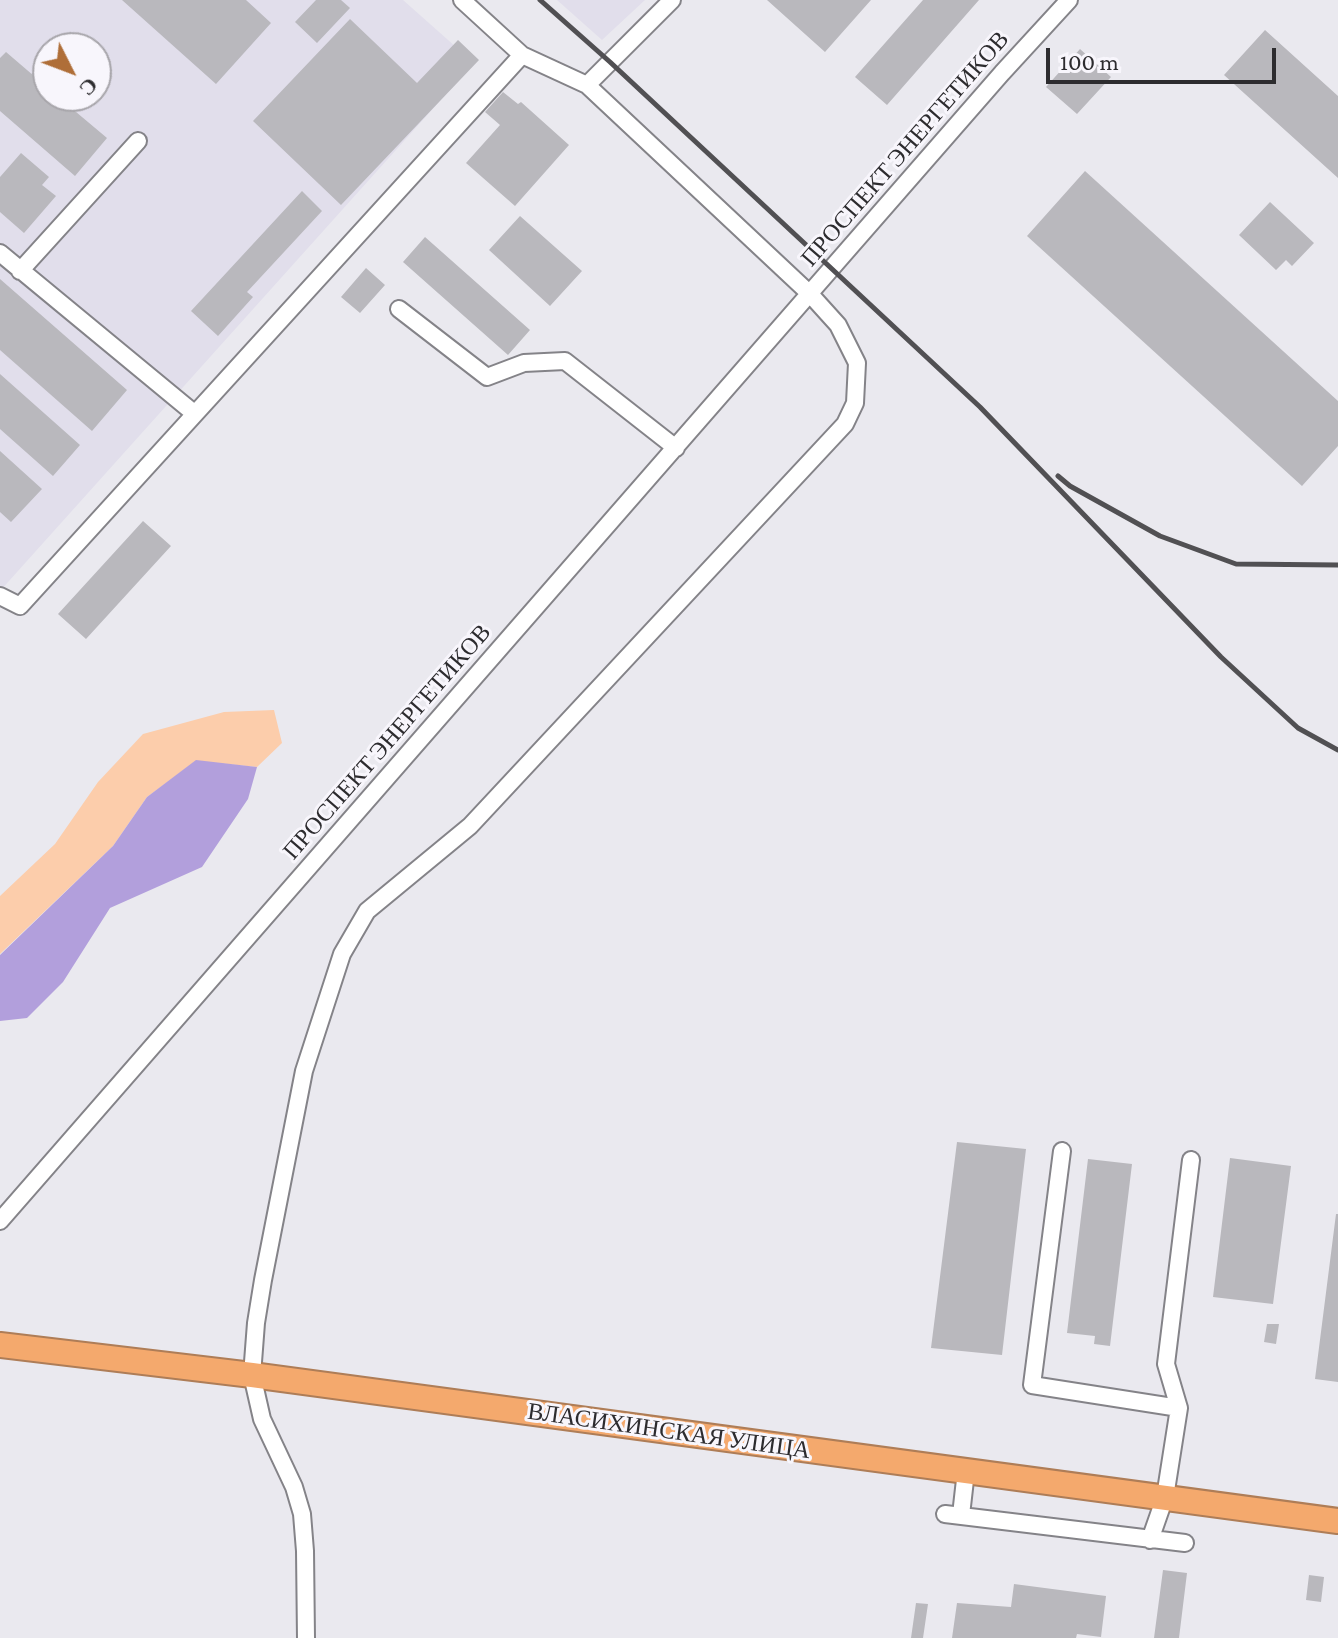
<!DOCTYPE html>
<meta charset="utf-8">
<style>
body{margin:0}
#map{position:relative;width:1338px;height:1638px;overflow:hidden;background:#eae9ef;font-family:"Crimson Pro",serif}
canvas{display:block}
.north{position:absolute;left:32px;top:32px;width:80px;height:80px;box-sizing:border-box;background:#f8f6fc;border:2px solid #a7a5aa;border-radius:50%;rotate:132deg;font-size:22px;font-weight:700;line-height:32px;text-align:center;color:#2d2c2f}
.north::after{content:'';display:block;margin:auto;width:28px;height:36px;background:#af6e38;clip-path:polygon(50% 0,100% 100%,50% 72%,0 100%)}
.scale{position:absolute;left:1046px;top:48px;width:230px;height:36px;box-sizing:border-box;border:4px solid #2d2c2f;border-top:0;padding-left:10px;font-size:24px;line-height:28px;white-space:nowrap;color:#2d2c2f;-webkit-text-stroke:6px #f8f6fc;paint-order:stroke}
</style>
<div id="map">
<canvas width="1338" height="1638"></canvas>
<div class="north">С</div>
<div class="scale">100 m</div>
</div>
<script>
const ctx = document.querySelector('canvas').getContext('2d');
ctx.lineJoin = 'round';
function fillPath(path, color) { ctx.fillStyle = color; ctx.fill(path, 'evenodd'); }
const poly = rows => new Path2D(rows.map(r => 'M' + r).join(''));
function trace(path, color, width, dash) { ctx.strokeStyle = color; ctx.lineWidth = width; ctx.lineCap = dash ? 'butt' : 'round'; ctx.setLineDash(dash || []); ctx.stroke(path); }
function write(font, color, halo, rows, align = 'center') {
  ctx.font = font + ' "Crimson Pro",serif'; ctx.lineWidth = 6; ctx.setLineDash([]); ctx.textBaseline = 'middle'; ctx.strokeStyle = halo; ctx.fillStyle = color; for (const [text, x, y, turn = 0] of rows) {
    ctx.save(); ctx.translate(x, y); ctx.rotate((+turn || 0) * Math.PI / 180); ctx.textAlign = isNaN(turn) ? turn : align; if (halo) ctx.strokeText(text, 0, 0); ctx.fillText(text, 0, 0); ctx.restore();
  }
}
fillPath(poly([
 [0,0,403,0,474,63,0,591],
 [48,48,96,48,96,96,48,96],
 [557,0,645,0,602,40]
]), '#e1deeb');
fillPath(poly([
 [274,710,282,743,257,767,196,761,147,797,113,846,0,954,0,896,55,844,98,782,143,734,224,712]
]), '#fccdab');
fillPath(poly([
 [196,760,257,767,248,799,202,867,110,908,63,982,27,1018,0,1021,0,955,113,846,147,797]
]), '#b29fdc');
fillPath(poly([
 [122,0,246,0,271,23,216,84],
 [316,0,341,0,350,8,317,43,295,22],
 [767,0,871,0,825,52],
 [923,0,979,0,887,105,855,77],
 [350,19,417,83,458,40,479,60,341,205,253,121],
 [1265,30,1338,96,1338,178,1224,75],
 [1080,49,1111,77,1077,114,1046,87],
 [6,52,48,88,48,96,57,96,107,138,75,176,0,111,0,58],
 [503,92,518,104,521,102,569,145,515,206,466,163,500,125,485,112],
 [21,153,49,177,42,185,56,196,24,233,0,212,0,177],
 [1085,171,1338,401,1338,446,1302,486,1027,236],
 [302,191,322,211,247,292,253,297,218,336,191,311],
 [1270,202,1314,243,1292,266,1286,260,1276,270,1239,235],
 [520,216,582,271,550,306,489,250],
 [425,237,530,330,508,355,403,262],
 [366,268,385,285,360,313,341,297],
 [0,279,127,390,92,431,0,350],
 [0,374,80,445,53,476,0,429],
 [0,451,42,489,11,522,0,512],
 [143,521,171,546,86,639,58,614],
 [957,1142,1026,1149,1002,1355,931,1348],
 [1230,1158,1291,1166,1273,1304,1213,1297],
 [1088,1159,1132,1164,1110,1346,1094,1344,1095,1336,1067,1333],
 [1336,1214,1338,1214,1338,1382,1315,1379],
 [1267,1324,1279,1324,1276,1344,1264,1342],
 [1163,1570,1187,1573,1179,1638,1154,1638],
 [1309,1575,1324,1577,1321,1602,1306,1600],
 [1014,1584,1106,1596,1101,1637,1077,1634,1076,1638,952,1638,957,1603,1011,1607],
 [916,1603,928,1604,923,1638,911,1638]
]), '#b9b8bd');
const minor = poly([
 [587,85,672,0],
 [0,253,195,414],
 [20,271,138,141],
 [399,309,487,377,524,363,565,361,676,448],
 [0,596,20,606,522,55],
 [1062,1151,1032,1385,1179,1408],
 [0,1221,1002,73,1069,0],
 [945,1514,1185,1543],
 [961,1515,966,1471],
 [1150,1540,1165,1497,1179,1408,1166,1364,1191,1160],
 [306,1638,305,1551,302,1514,294,1487,262,1419,252,1375,256,1323,263,1280,304,1071,342,954,367,911,470,826,845,424,855,403,857,363,838,325,810,294,587,85,522,55,462,0]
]);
const highway = poly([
 [0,1345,252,1375,1338,1521]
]);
trace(minor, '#848388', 20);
trace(highway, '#ae7d57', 28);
trace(minor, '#fff', 16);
trace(highway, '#f4a96d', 24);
trace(poly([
 [540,0,610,62,980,407,1221,657,1298,728,1338,750],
 [1058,476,1070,486,1160,536,1236,564,1338,565]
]), '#515053', 5);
write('24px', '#2d2c2f', '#f8f6fc', [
 ["ПРОСПЕКТ ЭНЕРГЕТИКОВ",905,149,-49],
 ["ПРОСПЕКТ ЭНЕРГЕТИКОВ",387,742,-49],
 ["ВЛАСИХИНСКАЯ УЛИЦА",669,1431,8]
]);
</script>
